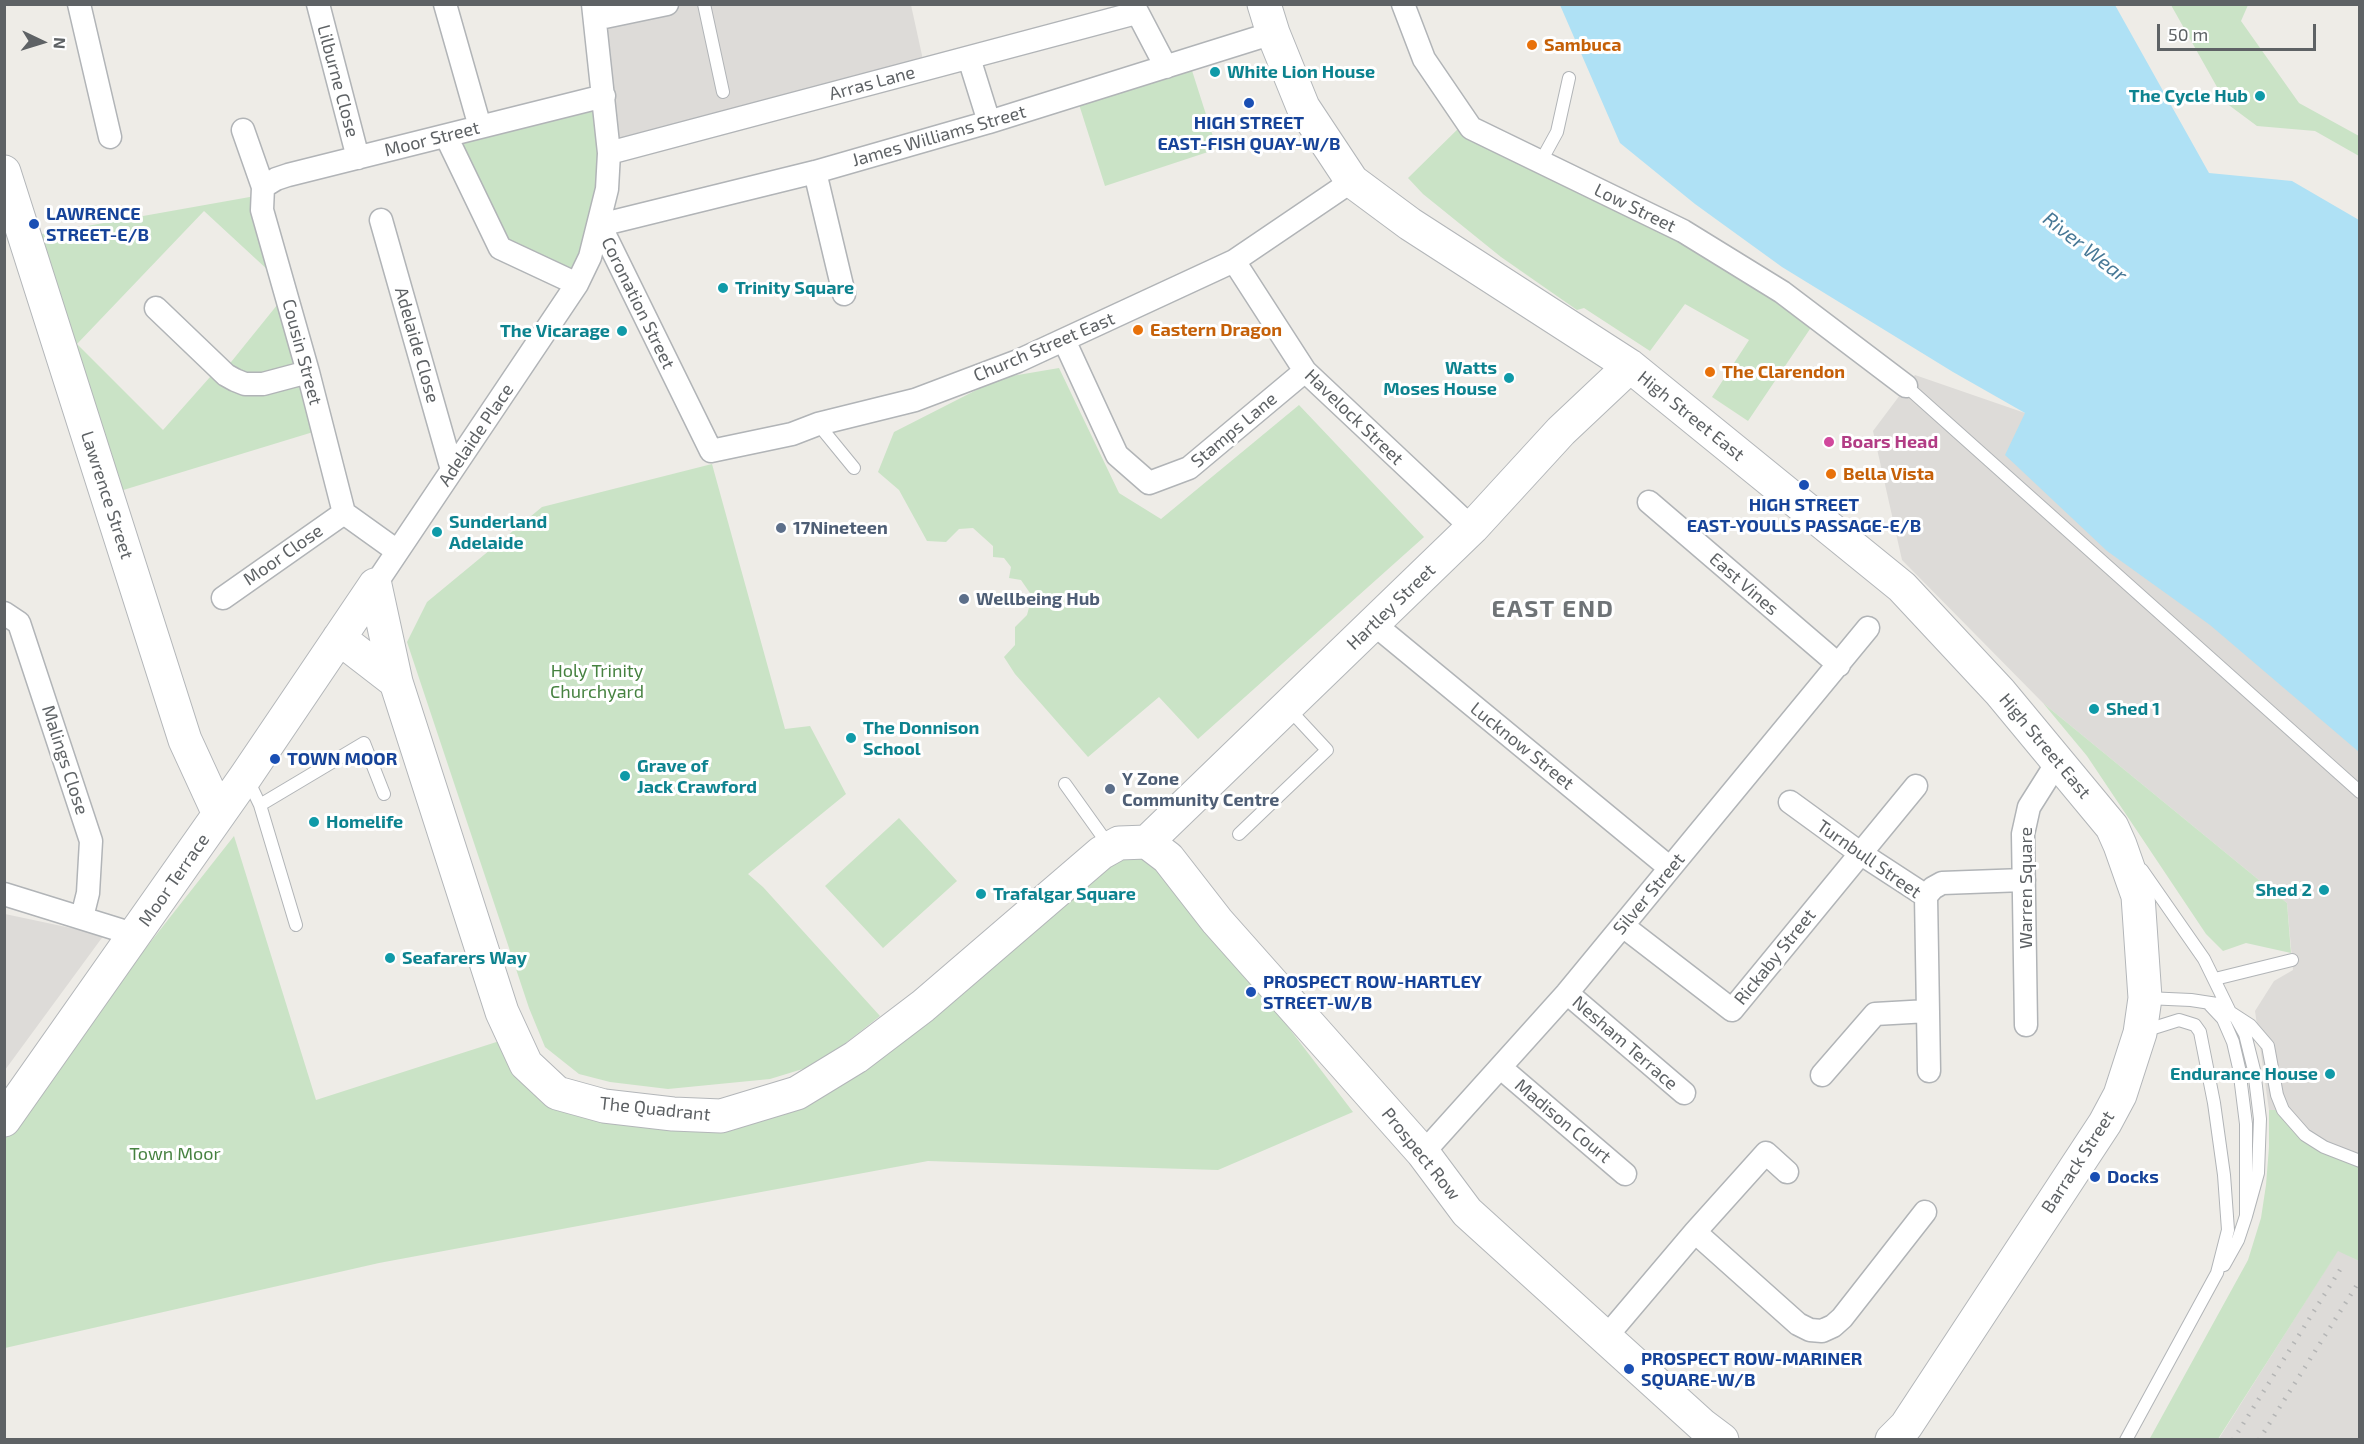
<!DOCTYPE html>
<style>
body{margin:0}
#map{position:relative;width:2364px;height:1444px;overflow:hidden;background:#eeece7;font-family:"Exo 2",sans-serif}
canvas{display:block}
.frame{position:absolute;inset:0;border:6px solid #5e6265;pointer-events:none}
.north{position:absolute;left:12px;top:12px;width:60px;height:60px;-webkit-text-stroke:4px #fff;paint-order:stroke;rotate:94deg;font-size:16px;font-weight:700;line-height:24px;text-align:center;color:#5e6265}
.north::after{content:'';display:block;margin:auto;width:21px;height:27px;background:#5e6265;clip-path:polygon(50% 0,100% 100%,50% 72%,0 100%)}
.scale{position:absolute;left:2157px;top:24px;width:159px;height:27px;box-sizing:border-box;border:3px solid #5e6265;border-top:0;padding-left:8px;font-size:18px;line-height:21px;white-space:nowrap;color:#5e6265;-webkit-text-stroke:4px #fff;paint-order:stroke}
</style>
<div id="map">
<canvas width="2364" height="1444"></canvas>
<div class="frame"></div>
<div class="north">N</div>
<div class="scale">50 m</div>
</div>
<script>
const ctx = document.querySelector('canvas').getContext('2d');
ctx.lineJoin = 'round';
function fillPath(path, color) { ctx.fillStyle = color; ctx.fill(path, 'evenodd'); }
const poly = rows => new Path2D(rows.map(r => 'M' + r).join(''));
function trace(path, color, width, dash) { ctx.strokeStyle = color; ctx.lineWidth = width; ctx.lineCap = dash ? 'butt' : 'round'; ctx.setLineDash(dash || []); ctx.stroke(path); }
function write(font, color, halo, rows, align = 'center') {
  ctx.font = font + ' "Exo 2",sans-serif'; ctx.lineWidth = 6; ctx.setLineDash([]); ctx.textBaseline = 'middle'; ctx.strokeStyle = halo; ctx.fillStyle = color; for (const [text, x, y, turn = 0] of rows) {
    ctx.save(); ctx.translate(x, y); ctx.rotate((+turn || 0) * Math.PI / 180); ctx.textAlign = isNaN(turn) ? turn : align; if (halo) ctx.strokeText(text, 0, 0); ctx.fillText(text, 0, 0); ctx.restore();
  }
}
fillPath(poly([
 [593,5,911,5,925,69,609,153],
 [1915,375,2025,413,2359,749,2359,1161,2324,1147,2283,1111,2269,1110,2255,1011,2274,981,2293,970,2287,903,2043,703,1902,560,1873,431],
 [5,914,104,935,5,1070],
 [2338,1250,2359,1261,2359,1439,2218,1440]
]), '#dddbd8');
fillPath(poly([
 [2171,5,2248,5,2241,21,2299,103,2359,136,2359,156,2315,131,2257,126,2226,103],
 [1188,58,1217,149,1105,186,1076,95],
 [604,96,609,153,577,284,500,248,446,136],
 [1466,121,1680,239,1776,300,1812,326,1748,421,1712,397,1749,340,1685,304,1650,351,1584,308,1577,310,1501,257,1423,194,1408,178],
 [261,195,283,284,204,211,77,344,163,430,218,368,223,372,286,294,323,429,107,495,25,237],
 [1059,368,1119,493,1161,519,1299,405,1424,537,1198,739,1159,697,1088,757,1015,674,1004,657,1015,645,1015,627,1027,615,1032,596,1021,580,1009,578,1011,567,1004,558,993,557,993,546,973,528,959,529,946,542,927,541,899,490,878,472,894,432,1000,378],
 [712,464,785,729,810,726,846,794,748,874,763,887,880,1016,819,1064,770,1079,668,1089,610,1082,579,1074,545,1047,529,1008,407,642,427,602,542,507],
 [2043,703,2287,903,2291,953,2246,943,2223,951,2206,934,2087,756],
 [899,818,957,881,883,948,825,886],
 [234,836,316,1100,512,1037,557,1093,673,1114,797,1093,1101,853,1147,842,1353,1112,1218,1170,928,1161,379,1263,5,1348,4,1128],
 [2269,1110,2283,1110,2293,1124,2359,1161,2359,1261,2338,1251,2218,1439,2149,1440,2248,1260,2261,1218,2266,1185,2269,1147]
]), '#cae3c6');
fillPath(poly([
 [1560,5,2115,5,2209,173,2292,181,2359,220,2359,752,2210,625,2107,551,2005,455,2025,413,1953,372,1782,267,1695,204,1620,143]
]), '#afe1f5');
const lane = poly([
 [704,4,723,92],
 [1540,163,1557,132,1569,78],
 [1906,386,2360,792],
 [818,424,854,468],
 [248,780,260,805,296,925],
 [1065,784,1110,847],
 [260,805,364,743,384,794],
 [1239,834,1327,750,1288,708],
 [2142,870,2204,959,2230,1012,2250,1025,2268,1046,2277,1095,2283,1110,2305,1135,2324,1147,2360,1161],
 [2215,979,2292,960],
 [2146,998,2191,1000,2217,1004,2225,1007,2236,1018,2245,1034,2254,1070,2260,1119,2258,1173,2246,1216],
 [2208,1003,2223,1019,2233,1042,2239,1068,2246,1124,2246,1216,2238,1240,2224,1265],
 [2126,1440,2217,1273,2228,1230,2224,1175,2214,1103,2200,1032,2195,1025,2179,1020,2144,1031]
]);
const street = poly([
 [79,4,110,137],
 [318,4,358,158],
 [445,4,480,127],
 [1133,4,1166,67],
 [1403,4,1424,59,1471,128,1683,231,1782,292,1906,386],
 [595,19,667,4],
 [969,58,989,122],
 [243,130,263,187,262,210,308,372,344,513,397,551],
 [446,136,500,248,577,284],
 [609,153,1136,13],
 [815,172,844,294],
 [263,187,276,179,288,175,604,96],
 [381,220,452,470],
 [600,225,711,451,792,434,818,424,915,400,1018,361,1234,261,1352,181],
 [600,225,815,172,989,122,1273,33],
 [1234,261,1305,371,1472,528],
 [156,308,226,375,235,380,245,384,263,384,308,372],
 [1064,340,1117,455,1149,483,1189,468,1305,371],
 [1649,502,1839,665],
 [375,585,577,284,590,257,607,189,609,153,593,4],
 [223,598,344,513],
 [4,613,19,623,91,841,88,893,82,917],
 [1374,624,1670,868],
 [1790,802,1860,853,1926,896,1929,1071],
 [4,894,136,935],
 [1926,896,1933,888,1942,883,2024,880],
 [1623,926,1732,1010,1916,786],
 [1567,993,1684,1093],
 [2026,1025,2023,834,2029,807,2058,761],
 [1501,1068,1625,1174],
 [1822,1075,1875,1014,1928,1011],
 [1423,1153,1567,993,1868,628],
 [1695,1232,1798,1324,1810,1330,1822,1331,1833,1326,1842,1318,1925,1212],
 [1606,1337,1695,1232,1766,1153,1787,1172]
]);
const secondary = poly([
 [1264,4,1273,33,1303,107,1352,181,1410,224,1630,366,1902,587,2000,692,2112,827,2120,845,2138,896,2145,998,2140,1033,2120,1095,2105,1123,1906,1426,1892,1440],
 [4,172,185,740,219,814],
 [375,585,396,682],
 [339,638,396,682,502,1012,526,1064,557,1093,604,1106,673,1114,721,1116,797,1093,856,1057,923,1006,1101,853,1119,843,1147,842],
 [1147,842,1168,858,1217,921,1423,1153,1467,1212,1702,1425,1722,1440],
 [1147,842,1472,528,1561,431,1630,366],
 [4,1120,246,776,375,585]
]);
trace(lane, '#b1b4b7', 14);
trace(street, '#b1b4b7', 25);
trace(secondary, '#b3b6b9', 35);
trace(lane, '#fff', 12);
trace(street, '#fff', 22);
trace(secondary, '#fff', 33);
trace(poly([
 [2233,1440,2343,1265],
 [2259,1440,2360,1280]
]), '#b4b5b5', 4.5, [1.5, 8]);
for (const [x, y, r, color] of [
 [1532,45,6,"#e8710a"],
 [1215,72,6,"#0f9aa8"],
 [2260,96,6,"#0f9aa8"],
 [1249,103,6,"#1a4fb4"],
 [34,224,6,"#1a4fb4"],
 [723,288,6,"#0f9aa8"],
 [1138,330,6,"#e8710a"],
 [622,331,6,"#0f9aa8"],
 [1710,372,6,"#e8710a"],
 [1509,378,6,"#0f9aa8"],
 [1829,442,6,"#d1479c"],
 [1831,474,6,"#e8710a"],
 [1804,485,6,"#1a4fb4"],
 [781,528,6,"#5c6f8a"],
 [437,532,6,"#0f9aa8"],
 [964,599,6,"#5c6f8a"],
 [2094,709,6,"#0f9aa8"],
 [851,738,6,"#0f9aa8"],
 [275,759,6,"#1a4fb4"],
 [625,776,6,"#0f9aa8"],
 [1110,789,6,"#5c6f8a"],
 [314,822,6,"#0f9aa8"],
 [2324,890,6,"#0f9aa8"],
 [981,894,6,"#0f9aa8"],
 [390,958,6,"#0f9aa8"],
 [1251,992,6,"#1a4fb4"],
 [2330,1074,6,"#0f9aa8"],
 [2095,1177,6,"#1a4fb4"],
 [1629,1369,6,"#1a4fb4"]
]) { const dot = new Path2D(); dot.arc(x, y, r, 0, 2 * Math.PI); ctx.fillStyle = color; ctx.fill(dot); trace(dot, '#fff', 2); }
write('bold 18px', '#c56008', '#fff', [
 ["Sambuca",1544,45],
 ["Eastern Dragon",1150,330],
 ["The Clarendon",1722,372],
 ["Bella Vista",1843,474]
], 'left');
write('bold 18px', '#0d838f', '#fff', [
 ["White Lion House",1227,72],
 ["The Cycle Hub",2248,96,"right"],
 ["Trinity Square",735,288],
 ["The Vicarage",610,331,"right"],
 ["Watts",1497,368,"right"],
 ["Moses House",1497,389,"right"],
 ["Sunderland",449,522],
 ["Adelaide",449,543],
 ["Shed 1",2106,709],
 ["The Donnison",863,728],
 ["School",863,749],
 ["Grave of",637,766],
 ["Jack Crawford",637,787],
 ["Homelife",326,822],
 ["Shed 2",2312,890,"right"],
 ["Trafalgar Square",993,894],
 ["Seafarers Way",402,958],
 ["Endurance House",2318,1074,"right"]
], 'left');
write('18px', '#5e6265', '#fff', [
 ["Lilburne Close",338,81,75],
 ["Arras Lane",872,83,-15],
 ["James Williams Street",939,136,-16],
 ["Moor Street",432,139,-14],
 ["Low Street",1635,208,26],
 ["Coronation Street",638,303,64],
 ["Adelaide Close",417,345,74],
 ["Church Street East",1044,347,-23],
 ["Cousin Street",302,352,75],
 ["High Street East",1691,416,39],
 ["Havelock Street",1354,417,44],
 ["Stamps Lane",1234,430,-40],
 ["Adelaide Place",476,435,-56],
 ["Lawrence Street",107,495,72],
 ["Moor Close",283,555,-35],
 ["East Vines",1744,584,41],
 ["Hartley Street",1391,607,-44],
 ["Lucknow Street",1522,746,39],
 ["High Street East",2045,746,50],
 ["Malings Close",65,760,72],
 ["Turnbull Street",1869,859,35],
 ["Moor Terrace",174,880,-55],
 ["Warren Square",2026,888,-90],
 ["Silver Street",1649,894,-50],
 ["Rickaby Street",1775,957,-51],
 ["Nesham Terrace",1625,1043,41],
 ["The Quadrant",655,1109,6],
 ["Madison Court",1563,1121,40],
 ["Prospect Row",1421,1154,51],
 ["Barrack Street",2078,1162,-57]
]);
write('bold 18px', '#164399', '#fff', [
 ["HIGH STREET",1249,123,"center"],
 ["EAST-FISH QUAY-W/B",1249,144,"center"],
 ["LAWRENCE",46,214],
 ["STREET-E/B",46,235],
 ["HIGH STREET",1804,505,"center"],
 ["EAST-YOULLS PASSAGE-E/B",1804,526,"center"],
 ["TOWN MOOR",287,759],
 ["PROSPECT ROW-HARTLEY",1263,982],
 ["STREET-W/B",1263,1003],
 ["Docks",2107,1177],
 ["PROSPECT ROW-MARINER",1641,1359],
 ["SQUARE-W/B",1641,1380]
], 'left');
write('bold 18px', '#b23c85', '#fff', [
 ["Boars Head",1841,442]
], 'left');
write('bold 18px', '#4e5e75', '#fff', [
 ["17Nineteen",793,528],
 ["Wellbeing Hub",976,599],
 ["Y Zone",1122,779],
 ["Community Centre",1122,800]
], 'left');
write('18px', '#468240', '#fff', [
 ["Holy Trinity",597,671],
 ["Churchyard",597,692],
 ["Town Moor",175,1154]
]);
write('italic 20px', '#477896', '#fff', [
 ["River Wear",2085,247,38]
]);
ctx.letterSpacing = '1.5px';
write('bold 24px', '#6f7477', '#fff', [
 ["EAST END",1553,609]
]);
ctx.letterSpacing = '0px';
</script>
